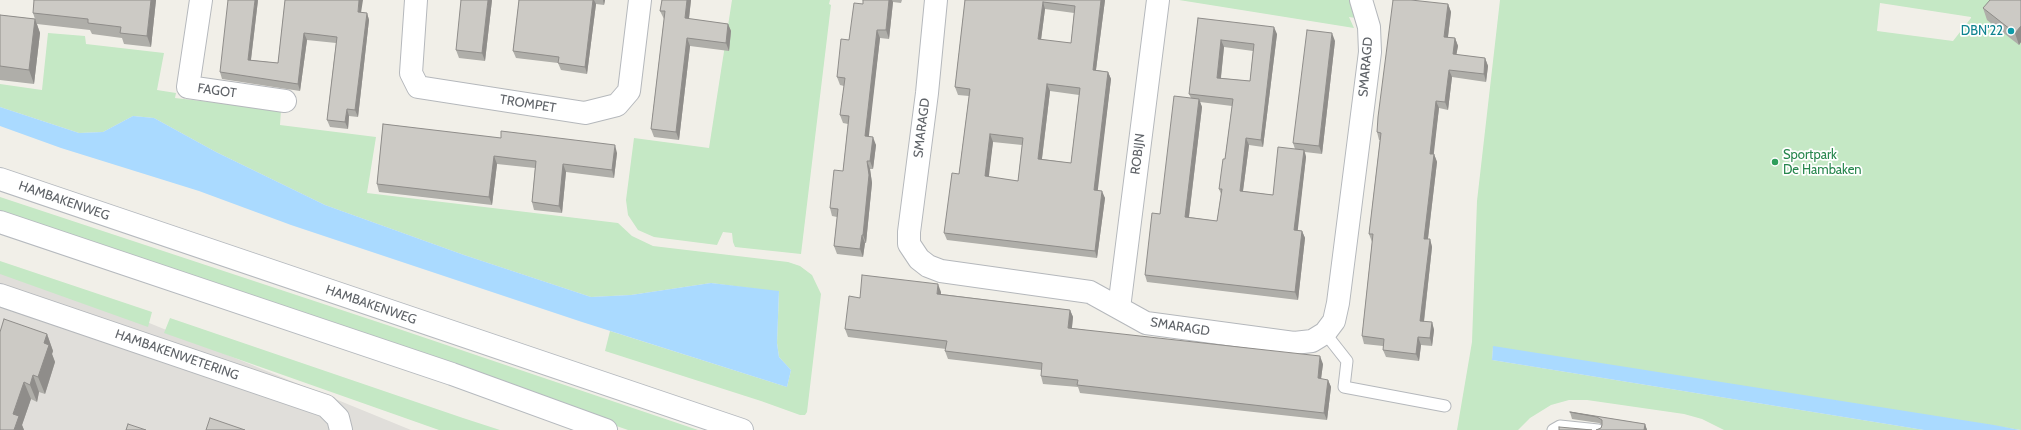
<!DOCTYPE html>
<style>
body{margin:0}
canvas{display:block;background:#f1efe8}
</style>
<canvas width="2021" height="430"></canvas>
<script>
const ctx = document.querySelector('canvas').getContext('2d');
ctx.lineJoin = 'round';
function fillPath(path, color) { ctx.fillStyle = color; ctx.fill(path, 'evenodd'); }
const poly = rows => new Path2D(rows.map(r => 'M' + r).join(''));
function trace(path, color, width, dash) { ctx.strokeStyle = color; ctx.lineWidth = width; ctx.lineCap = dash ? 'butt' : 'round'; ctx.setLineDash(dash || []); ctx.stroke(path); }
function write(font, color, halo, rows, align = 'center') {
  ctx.font = font + ' Cabin,sans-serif'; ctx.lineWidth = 3.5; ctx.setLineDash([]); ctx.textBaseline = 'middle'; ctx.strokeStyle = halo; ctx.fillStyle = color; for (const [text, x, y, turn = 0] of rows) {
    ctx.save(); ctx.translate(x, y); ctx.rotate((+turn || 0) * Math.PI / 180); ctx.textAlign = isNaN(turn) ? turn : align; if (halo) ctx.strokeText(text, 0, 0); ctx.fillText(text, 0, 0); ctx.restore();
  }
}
fillPath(poly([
 [0,262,411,430,0,430]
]), '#e0deda');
fillPath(poly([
 [732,0,830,0,829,4,831,5,801,254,735,247,733,242,732,233,723,232,717,245,654,237,638,230,628,215,626,200,634,138,709,148],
 [1179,0,1352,0,1356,18,1349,17,1354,28],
 [1500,0,2021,0,2021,430,1493,347,1492,360,1924,430,1724,430,1702,419,1684,414,1587,400,1569,400,1551,405,1530,418,1518,430,1457,430,1472,342,1477,201],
 [1880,3,1971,17,1971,18,1953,41,1877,31],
 [48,33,85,36,86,44,164,53,157,90,176,93,175,98,281,110,280,125,376,137,367,193,618,223,632,236,653,246,788,262,800,266,812,275,821,294,807,412,805,415,800,415,761,401,605,351,610,331,787,387,791,370,779,357,777,343,779,292,711,283,631,295,591,297,464,255,325,205,216,152,154,118,133,116,103,132,79,133,0,107,0,84,42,90],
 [0,197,393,327,698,430,628,430,0,212],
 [0,261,152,312,148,327,0,274],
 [170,318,463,418,500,430,439,430,164,333]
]), '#c5e8c5');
fillPath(poly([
 [0,107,79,133,103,132,133,116,154,118,216,152,325,205,464,255,591,297,631,295,711,283,779,291,777,343,779,357,791,370,787,387,582,322,291,225,199,191,61,148,0,126],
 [1493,346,1994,425,2020,430,1924,430,1492,360]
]), '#aadaff');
const lane = poly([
 [1325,333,1347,361,1344,387,1445,406],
 [1553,430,1560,426,1598,430]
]);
const street = poly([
 [201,0,188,87,285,101],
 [416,0,411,73,418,87,585,113,617,105,629,91,640,0],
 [936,0,927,93,909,232,909,244,919,259,928,266,941,271,1090,292,1146,323,1294,343,1312,341,1325,333,1334,321,1338,303,1370,52,1369,27,1361,0],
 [0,295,326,406,338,418,341,430],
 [1119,308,1158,0]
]);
const secondary = poly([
 [0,179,742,430],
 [0,222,452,374,606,430]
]);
trace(lane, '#b5b8bc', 13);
trace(street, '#b5b8bc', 24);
trace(secondary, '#b6babf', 24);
trace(lane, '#fff', 11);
trace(street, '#fff', 22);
trace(secondary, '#fff', 22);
fillPath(poly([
 [156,0,151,47,124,44,122,38,92,34,90,30,37,24,40,33,34,84,0,80,0,15,35,19,33,13],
 [258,0,251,60,278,63,285,0,367,13,369,20,358,117,349,116,348,129,330,127,327,120,336,43,307,40,300,91,222,79,220,72],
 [492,0,485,61,459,58,456,50],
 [519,0,605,0,604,5,596,4,587,74,561,70,558,63,516,58,513,51],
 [662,0,691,0,689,19,728,24,731,31,729,51,690,46,679,140,654,137,651,129,664,19,660,11],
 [863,0,902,0,901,3,893,2,889,39,880,38,868,136,876,145,873,169,870,169,872,183,866,243,865,243,863,257,837,254,834,246,837,217,832,216,830,208,843,171,848,124,843,123,840,115,844,86,840,85,837,77,863,4],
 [965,0,1105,0,1096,70,1108,72,1111,79,1097,190,1105,198,1097,258,947,240,944,233,959,174,969,96,958,95,955,87],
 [1045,9,1074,13,1071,43,1041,40],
 [1050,91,1079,95,1071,163,1042,159],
 [993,142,1022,145,1018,181,988,177],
 [2021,0,2021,42,2019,45,1987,20,1983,8],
 [1448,4,1451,12,1448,37,1455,38,1458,46,1456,55,1485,58,1488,66,1486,82,1452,77,1448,110,1439,108,1433,154,1434,154,1437,162,1428,239,1430,239,1432,247,1424,322,1432,322,1434,330,1432,346,1421,345,1419,361,1386,357,1383,350,1383,346,1364,344,1362,336,1372,242,1369,234,1380,140,1379,140,1377,132],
 [1198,18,1277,34,1263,147,1249,145,1243,191,1273,195,1295,149,1293,143,1335,41,1322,154,1305,152,1306,157,1297,230,1302,231,1305,238,1298,300,1147,282,1145,275,1160,214,1191,98,1189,94],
 [1224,47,1253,51,1250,81,1221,78],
 [1200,102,1232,106,1225,159,1219,189,1221,194,1217,221,1189,217,1202,107],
 [383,124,617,153,614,178,566,172,562,213,534,210,532,202,535,168,497,164,492,205,379,192,377,184],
 [941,292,941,294,1070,310,1073,317,1072,328,1323,364,1321,379,1328,380,1331,387,1327,420,1080,393,1078,387,1043,384,1041,376,1041,370,948,359,945,351,946,349,848,337,845,329,860,298],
 [47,334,53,351,52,354,55,362,45,394,39,392,37,402,31,399,22,425,24,430,0,430],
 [1570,412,1645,424,1647,430,1596,430,1601,428,1602,425,1599,423,1572,419]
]), '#afaea9');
fillPath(poly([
 [151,0,156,0,151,47,147,36],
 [255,0,258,0,250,67,248,60],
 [359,0,363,0,360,19,358,12],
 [488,0,492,0,485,61,482,53],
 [593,0,594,0,596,4,587,74,585,67],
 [603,0,605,0,604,5],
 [687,0,691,0,688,26,685,18],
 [889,0,892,0,893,2,889,39,886,30],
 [1101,0,1105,0,1095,77,1093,70],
 [1043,2,1045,9,1040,47,1038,39],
 [1448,4,1451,12,1447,44,1444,37],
 [367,13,369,20,358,117,355,110],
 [35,19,40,33,34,84,29,70],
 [728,24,731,31,729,51,726,43],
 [2021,26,2021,42,2019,45,2015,33],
 [1274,27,1277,34,1263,147,1261,140],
 [877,30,880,38,868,144,865,136],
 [304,33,307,40,300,91,298,84],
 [1332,33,1335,41,1322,154,1319,146],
 [687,38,690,46,679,140,676,132],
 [1455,38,1458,46,1455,62,1453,54],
 [1221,40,1224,47,1220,85,1217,78],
 [1485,58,1488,66,1486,82,1484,74],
 [1449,70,1452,77,1448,110,1445,102],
 [1108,72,1111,79,1097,197,1094,190],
 [1047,84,1050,91,1041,166,1038,159],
 [1199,99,1202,107,1188,224,1185,217],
 [1436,101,1439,108,1433,161,1430,154],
 [347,109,349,116,348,129,345,122],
 [990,134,993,142,988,184,985,176],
 [873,137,876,145,873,169,870,161],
 [1246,138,1249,145,1242,198,1240,191],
 [615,145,617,153,614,178,612,170],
 [1304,150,1306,157,1297,237,1294,230],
 [1434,154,1437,162,1427,246,1424,239],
 [494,156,497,164,492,205,489,197],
 [867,161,870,169,872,183,866,243,863,235],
 [563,164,566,172,562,213,559,206],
 [1102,191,1105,198,1097,258,1095,251],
 [1302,231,1305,238,1298,300,1295,292],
 [862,235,865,243,863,257,860,249],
 [1430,239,1432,247,1423,329,1420,321],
 [938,284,941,292,940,301,937,294],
 [1070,310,1073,317,1071,335,1068,328],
 [1432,322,1434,330,1432,346,1430,338],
 [47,334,53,351,52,354,55,362,45,394,38,377,44,343],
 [1418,337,1421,345,1419,361,1416,354],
 [1320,356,1323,364,1320,386,1318,378],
 [33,375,39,392,37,402,30,385],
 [1328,380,1331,387,1327,420,1324,413],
 [24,382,31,399,22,425,24,430,14,430,13,414],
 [1645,424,1647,430,1644,430]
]), '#8f8d8a');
const building = poly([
 [34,0,151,0,147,36,120,33,121,27,88,23,88,19,33,13,34,0],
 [228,0,255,0,248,60,278,63,285,0,359,0,358,12,367,13,355,110,347,109,345,122,327,120,337,37,304,33,298,84,220,72,228,0],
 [461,0,488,0,482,53,456,50,461,0],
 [519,0,593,0,585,67,558,63,559,57,513,51,519,0],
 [662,0,687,0,685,18,728,24,726,43,687,38,676,132,651,129,665,11,660,11,662,0],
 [863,0,889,0,886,30,877,30,865,136,873,137,870,161,867,161,869,175,863,235,862,235,860,249,834,246,838,209,830,208,834,170,843,171,849,116,840,115,845,78,837,77,841,39,849,40,854,3,863,4,863,0],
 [965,0,1101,0,1093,70,1108,72,1094,190,1102,191,1095,251,944,233,952,173,959,174,970,89,955,87,965,0],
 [1043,2,1075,6,1071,43,1038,39,1043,2],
 [1047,84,1080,88,1071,163,1038,159,1047,84],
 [990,134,1023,138,1018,181,985,176,990,134],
 [1393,0,1411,0,1448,4,1444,37,1455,38,1453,54,1485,58,1484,74,1449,70,1445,102,1436,101,1430,154,1434,154,1424,239,1430,239,1420,321,1432,322,1430,338,1418,337,1416,354,1383,350,1384,339,1362,336,1373,234,1369,234,1381,133,1377,132,1378,117,1393,0],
 [1990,0,2021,0,2021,26,2015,33,1983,8,1990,0],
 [0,15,35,19,29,70,0,66,0,15],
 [1198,18,1274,27,1261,140,1246,138,1240,191,1273,195,1278,147,1304,150,1294,230,1302,231,1295,292,1145,275,1152,213,1160,214,1174,96,1199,99,1185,217,1217,221,1222,189,1219,189,1223,159,1225,159,1233,99,1189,94,1198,18],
 [1221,40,1254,44,1250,81,1217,78,1221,40],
 [1307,30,1332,33,1319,146,1293,143,1307,30],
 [383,124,501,138,501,131,615,145,612,170,563,164,559,206,532,202,536,161,518,159,494,156,489,197,377,184,383,124],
 [862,275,938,284,937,294,1070,310,1068,328,1320,356,1318,378,1328,380,1324,413,1077,385,1078,380,1041,376,1042,363,945,351,947,341,845,329,849,296,860,298,862,275],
 [4,319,47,334,44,343,49,345,38,377,33,375,30,385,24,382,13,414,19,416,14,430,0,430,0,332,4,319],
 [1570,412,1645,424,1644,430,1596,430,1601,428,1602,425,1602,420,1597,417,1570,412],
 [210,418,245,430,206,430,210,418],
 [128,424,146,430,126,430,128,424],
 [1559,427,1592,430,1559,430,1559,427]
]);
fillPath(building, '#cccac5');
trace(building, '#8f8d8a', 1);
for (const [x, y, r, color] of [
 [2011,31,4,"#0f9aa8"],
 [1775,162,4,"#2e9e5b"]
]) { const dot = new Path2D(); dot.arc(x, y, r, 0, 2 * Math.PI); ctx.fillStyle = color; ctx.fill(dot); trace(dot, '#fff', 1.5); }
write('13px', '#0d838f', '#fff', [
 ["DBN'22",2003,31]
], 'right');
write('13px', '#5f6368', '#fff', [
 ["SMARAGD",1366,67,-85],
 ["FAGOT",217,91,8],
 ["TROMPET",528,104,9],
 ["SMARAGD",922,128,-83],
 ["ROBIJN",1138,154,-83],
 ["HAMBAKENWEG",64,201,19],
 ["HAMBAKENWEG",371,305,19],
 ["SMARAGD",1180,327,9],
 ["HAMBAKENWETERING",177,355,19]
]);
write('13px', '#27864d', '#fff', [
 ["Sportpark",1783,155],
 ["De Hambaken",1783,170]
], 'left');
</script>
